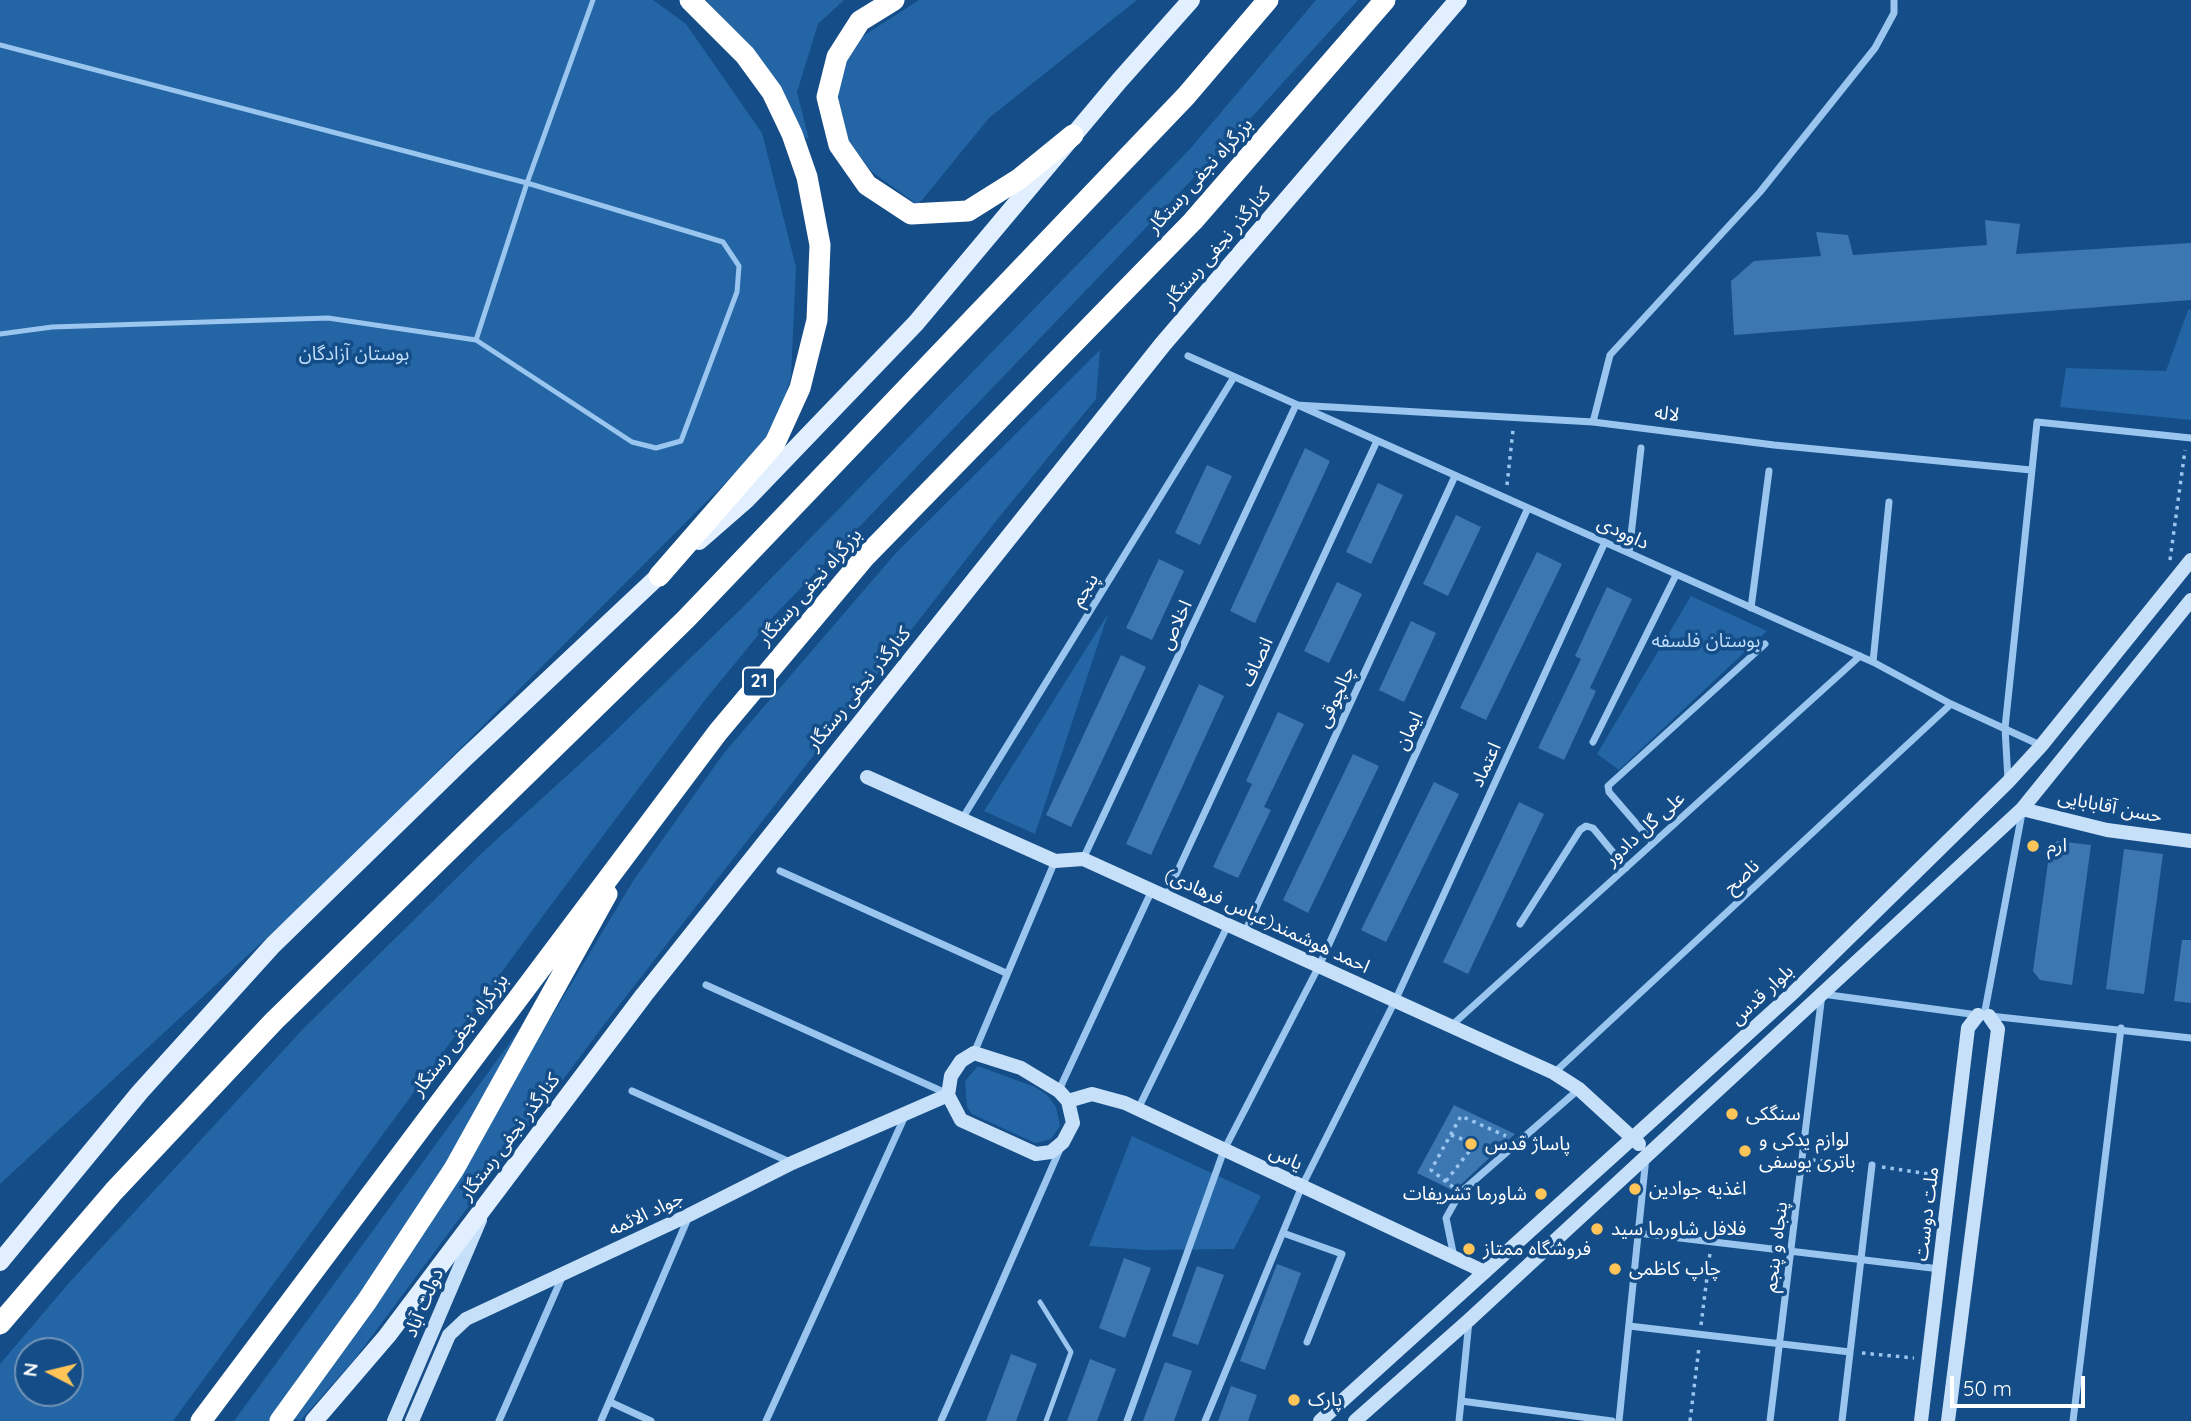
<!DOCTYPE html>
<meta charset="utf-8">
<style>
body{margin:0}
#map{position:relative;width:2191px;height:1421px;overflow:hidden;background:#144d87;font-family:Quicksand,sans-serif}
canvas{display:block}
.north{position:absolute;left:14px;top:1337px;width:70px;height:70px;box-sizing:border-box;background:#144d87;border:2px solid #7294b7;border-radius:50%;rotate:277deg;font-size:19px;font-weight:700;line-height:28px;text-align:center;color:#fff}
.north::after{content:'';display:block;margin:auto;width:24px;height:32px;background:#ffc558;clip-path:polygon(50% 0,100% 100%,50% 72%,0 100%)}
.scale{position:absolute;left:1950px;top:1376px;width:135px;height:32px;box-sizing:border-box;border:4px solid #fff;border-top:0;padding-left:9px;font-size:21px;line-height:24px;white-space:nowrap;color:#fff;-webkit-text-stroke:5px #144d87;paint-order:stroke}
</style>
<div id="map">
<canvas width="2191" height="1421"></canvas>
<div class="north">N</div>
<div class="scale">50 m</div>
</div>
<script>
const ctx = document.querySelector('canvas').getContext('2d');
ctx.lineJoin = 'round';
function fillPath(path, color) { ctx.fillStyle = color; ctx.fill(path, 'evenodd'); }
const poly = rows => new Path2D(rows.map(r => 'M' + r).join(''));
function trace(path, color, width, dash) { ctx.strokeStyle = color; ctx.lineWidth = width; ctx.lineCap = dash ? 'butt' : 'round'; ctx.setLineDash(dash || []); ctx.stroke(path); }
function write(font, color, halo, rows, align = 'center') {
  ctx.font = font + ' Quicksand,"Noto Sans Arabic",sans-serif'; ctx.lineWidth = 7; ctx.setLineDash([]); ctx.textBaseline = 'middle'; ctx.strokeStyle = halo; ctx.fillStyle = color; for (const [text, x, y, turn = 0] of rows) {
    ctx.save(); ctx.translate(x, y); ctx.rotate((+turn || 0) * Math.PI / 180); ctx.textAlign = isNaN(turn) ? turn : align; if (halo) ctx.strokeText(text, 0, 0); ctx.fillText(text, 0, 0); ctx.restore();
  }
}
fillPath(poly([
 [0,0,653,0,686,24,762,133,796,267,791,377,773,435,325,884,0,1184],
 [706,0,844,0,818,24,797,92,809,140,799,133,760,58],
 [919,0,1137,0,989,118,918,205,872,172,843,134,834,85,849,45],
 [1316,0,1358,0,1250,119,773,617,705,700,548,909,173,1421,0,1421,0,1364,68,1284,303,1029,483,852,605,741,746,604,1190,149],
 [28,1351,70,1351,70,1393,28,1393],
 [2191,309,2191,420,2060,407,2066,368,2166,371,2188,310],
 [1100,350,1096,399,996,521,603,1026,354,1360,300,1421,293,1418,523,1064,633,881,724,753,895,554],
 [1691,596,1767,631,1619,770,1597,754],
 [1108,614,1035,834,984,811],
 [522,1026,449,1165,272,1421,234,1421],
 [978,1066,1035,1087,1047,1095,1056,1107,1060,1126,1051,1139,1035,1143,972,1114,967,1107,965,1081],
 [1132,1136,1261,1196,1234,1249,1145,1250,1089,1246]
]), '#2365a5');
fillPath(poly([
 [1985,220,2020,224,2016,254,2191,243,2191,300,1734,335,1731,281,1754,261,1821,256,1816,232,1848,235,1853,255,1987,245],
 [1305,448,1330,461,1255,623,1230,611],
 [1207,465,1232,476,1200,545,1175,533],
 [1378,483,1403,495,1371,564,1346,552],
 [1456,515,1481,527,1448,596,1423,584],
 [1537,552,1562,564,1486,720,1460,708],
 [1159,559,1184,571,1152,640,1126,628],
 [1337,582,1362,594,1329,663,1304,651],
 [1607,587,1632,599,1590,688,1596,691,1564,760,1538,748,1581,659,1575,656],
 [1411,621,1436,633,1404,702,1379,690],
 [1121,655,1146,667,1071,827,1046,815],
 [1199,684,1224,696,1151,855,1126,844],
 [1278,712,1304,724,1264,807,1271,810,1238,878,1213,867,1252,784,1246,781],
 [1353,754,1379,766,1308,913,1283,900],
 [1434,782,1459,794,1386,942,1361,930],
 [1519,802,1544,814,1468,974,1443,962],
 [2057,841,2091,845,2072,985,2040,980,2033,971,2050,848],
 [2124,849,2163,854,2144,994,2106,989],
 [2182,940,2191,940,2191,1003,2174,1001],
 [1454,1105,1515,1134,1454,1191,1417,1173],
 [1124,1258,1151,1268,1125,1338,1099,1328],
 [1277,1264,1301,1273,1265,1370,1240,1361],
 [1197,1266,1224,1275,1198,1345,1172,1336],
 [1011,1354,1037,1364,1016,1421,986,1421],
 [1090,1359,1116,1369,1097,1421,1067,1421],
 [1165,1362,1192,1371,1174,1421,1143,1421],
 [1231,1386,1257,1395,1248,1421,1218,1421]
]), '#3d77b2');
trace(poly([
 [1507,485,1513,430],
 [2170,560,2185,450],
 [1451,1135,1491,1150],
 [1812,1160,1860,1164],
 [1882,1167,1936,1175],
 [1446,1181,1475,1144],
 [1453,1187,1431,1170,1461,1116,1506,1136],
 [1701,1325,1710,1253],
 [1862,1353,1914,1358],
 [1690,1421,1699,1347]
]), '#9ac5ef', 3.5, [3.5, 5]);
trace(poly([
 [0,45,527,183,476,340],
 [0,334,52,327,328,318,476,340,632,442,656,448,681,441,737,292,739,266,723,242,527,183,593,0],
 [1040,1302,1071,1352,1046,1421]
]), '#9ac5ef', 5);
trace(poly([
 [1188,356,1873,662,1951,704,2040,745],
 [1593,422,1610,355,1760,192,1875,48,1894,13,1894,0],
 [1629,553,1641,448],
 [1751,608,1769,471],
 [1873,662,1889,502],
 [1593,742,1676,575],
 [2008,780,2005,728,2037,422,2191,438],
 [962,819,1234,377],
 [1653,843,1609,792,1608,786,1765,644],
 [1083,859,1296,405,1593,422,1774,445,2031,470],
 [780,871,1006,973],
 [1166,896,1377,441],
 [1520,924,1580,830,1586,826,1593,828,1626,868],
 [1245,932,1455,476],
 [706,985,948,1094],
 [1984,1016,2022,813],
 [1990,1016,2191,1038],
 [1451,1026,1860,656],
 [974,1053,1055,861],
 [1554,1073,1951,704],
 [1059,1090,1152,890],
 [632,1091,792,1163],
 [1138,1109,1228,925],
 [1283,1233,1342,1254,1307,1342],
 [1638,1233,1940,1269],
 [1454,1257,1446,1218,1460,1193,1579,1089],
 [1629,1326,1850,1352],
 [1461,1401,1612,1421],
 [610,1402,651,1421],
 [499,1421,563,1275],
 [601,1421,689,1216],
 [766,1421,905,1116],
 [941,1421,1060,1149],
 [1127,1421,1224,1150,1319,966,1528,508],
 [1205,1421,1302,1186,1395,1001,1605,542],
 [1459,1421,1469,1321],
 [1619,1421,1646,1157],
 [1770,1421,1822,994,1978,1015],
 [1842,1421,1872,1165],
 [2073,1421,2121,1028]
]), '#9ac5ef', 7);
trace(poly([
 [867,777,1055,861,1083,859,1554,1073,1579,1089,1639,1144],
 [2022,809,2107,830,2191,841],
 [974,1053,1021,1068,1059,1091,1068,1101,1073,1123,1063,1142,1051,1152,1036,1154,961,1120,948,1095,951,1076,961,1061,974,1053],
 [1068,1101,1092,1094,1125,1103,1485,1272],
 [394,1421,480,1220],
 [412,1421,449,1335,466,1319,689,1215,792,1163,948,1095],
 [1320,1421,1794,992,2008,782,2041,746,2191,560],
 [1355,1421,1469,1320,2022,809,2191,600],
 [1921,1421,1968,1028,1978,1015],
 [1948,1421,1998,1029,1989,1016]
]), '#c7e0fa', 14);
trace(poly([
 [699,541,746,500,916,323,1119,81,1191,0],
 [0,1262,140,1092,273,945,464,759,667,568],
 [314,1421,387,1336,644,995,1163,344,1458,0]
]), '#e2efff', 18);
trace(poly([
 [894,0,860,21,837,57,827,97,839,145,867,185,911,214,968,211,1019,179,1073,135],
 [659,576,775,443,800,388,817,320,820,245,807,177,792,134,772,92,745,55,690,0],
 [0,1324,114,1191,274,1021,686,619,1186,96,1268,0],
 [201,1421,718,732,864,558,1193,221,1385,0],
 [280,1421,367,1301,454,1169,607,894]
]), '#fff', 21);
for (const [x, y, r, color] of [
 [2033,846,7,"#ffc558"],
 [1732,1114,7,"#ffc558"],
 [1471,1144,7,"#ffc558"],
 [1745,1151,7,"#ffc558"],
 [1635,1189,7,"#ffc558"],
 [1541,1194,7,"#ffc558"],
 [1597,1229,7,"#ffc558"],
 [1469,1249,7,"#ffc558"],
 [1615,1269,7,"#ffc558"],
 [1294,1400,7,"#ffc558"]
]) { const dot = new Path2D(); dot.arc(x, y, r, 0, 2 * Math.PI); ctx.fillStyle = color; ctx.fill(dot); trace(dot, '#144d87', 2.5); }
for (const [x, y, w] of [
 [759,682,32]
]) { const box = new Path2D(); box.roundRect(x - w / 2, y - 14.5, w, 29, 5); ctx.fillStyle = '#144d87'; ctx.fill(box); trace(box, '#fff', 2); }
write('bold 18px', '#fff', null, [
 ["21",759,682]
]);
write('19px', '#fff', '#144d87', [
 ["بزرگراه نجفی رستگار",1200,176,-48],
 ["کنارگذر نجفی رستگار",1217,248,-49],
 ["لاله",1667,414,8],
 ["داوودی",1623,533,25],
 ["بزرگراه نجفی رستگار",810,587,-49],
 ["پنجم",1085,590,-58],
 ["اخلاص",1176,625,-65],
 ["انصاف",1257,662,-65],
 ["کنارگذر نجفی رستگار",859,689,-51],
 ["چالچوقی",1336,697,-65],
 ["ایمان",1409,731,-65],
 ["اعتماد",1486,765,-65],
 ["حسن آقابابایی",2110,807,11],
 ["علی گل دادور",1645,829,-42],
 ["ناصح",1742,877,-43],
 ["احمد هوشمند(عباس فرهادی)",1267,921,25],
 ["بلوار قدس",1762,995,-43],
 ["بزرگراه نجفی رستگار",460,1035,-53],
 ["کنارگذر نجفی رستگار",510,1137,-53],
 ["یاس",1286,1158,25],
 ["جواد الائمه",646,1214,-25],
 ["ملت دوست",1927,1214,-83],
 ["پنجاه و پنجم",1776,1247,-83],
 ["دولت آباد",424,1303,-67]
]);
write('19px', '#c0defb', '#144d87', [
 ["بوستان آزادگان",354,354],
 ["بوستان فلسفه",1706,641]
]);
write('19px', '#fff', '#144d87', [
 ["ارم",2047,846],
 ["سنگکی",1746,1114],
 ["لوازم یدکی و",1759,1140],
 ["باتری یوسفی",1759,1162],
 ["پاساژ قدس",1485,1144],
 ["اغذیه جوادین",1649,1189],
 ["شاورما تشریفات",1527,1194,"right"],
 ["فلافل شاورما سید",1611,1229],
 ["فروشگاه ممتاز",1483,1249],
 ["چاپ كاظمى",1629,1269],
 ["پارک",1308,1400]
], 'left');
</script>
